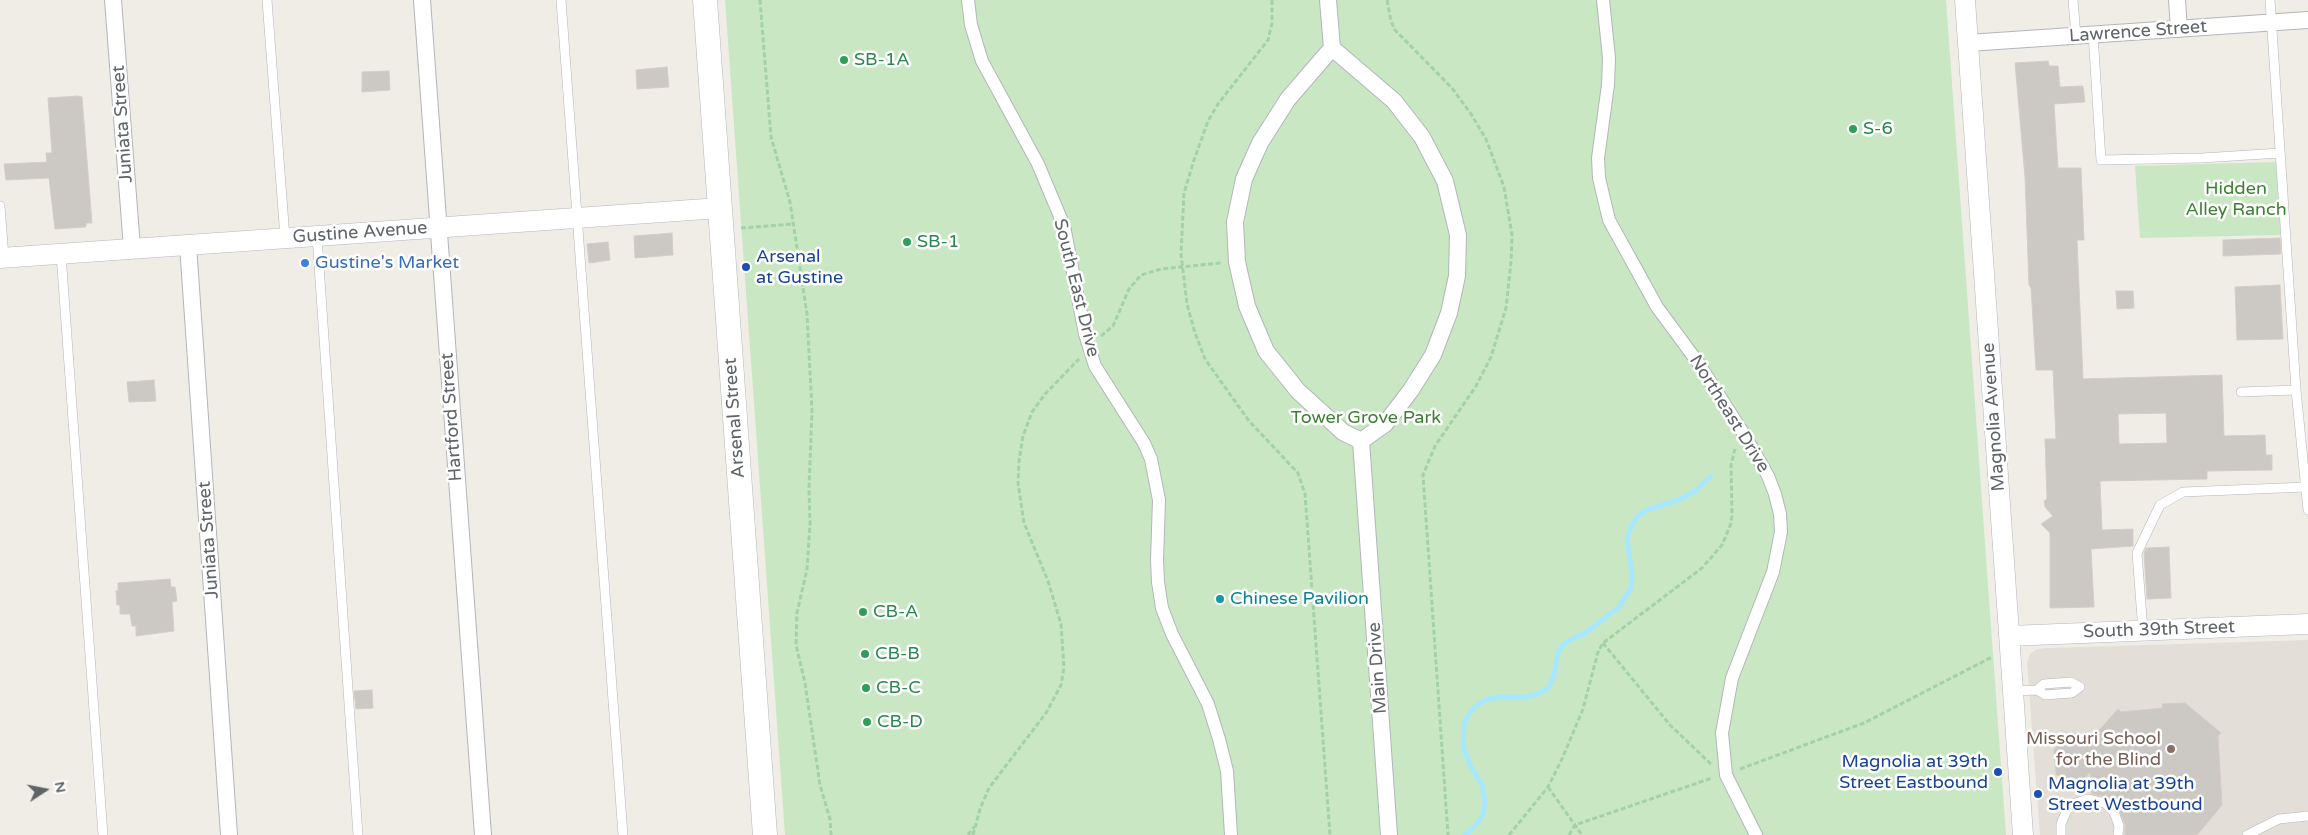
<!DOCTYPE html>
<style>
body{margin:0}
#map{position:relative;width:2308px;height:835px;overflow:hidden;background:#f0ede7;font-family:"Varela Round",sans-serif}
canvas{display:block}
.north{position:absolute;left:20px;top:765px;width:50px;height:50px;-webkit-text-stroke:4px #fff;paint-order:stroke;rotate:79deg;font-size:14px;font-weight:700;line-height:20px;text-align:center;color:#5e6467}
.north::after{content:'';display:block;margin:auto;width:18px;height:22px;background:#5e6467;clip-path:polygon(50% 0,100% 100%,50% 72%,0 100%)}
</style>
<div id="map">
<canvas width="2308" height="835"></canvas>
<div class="north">N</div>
</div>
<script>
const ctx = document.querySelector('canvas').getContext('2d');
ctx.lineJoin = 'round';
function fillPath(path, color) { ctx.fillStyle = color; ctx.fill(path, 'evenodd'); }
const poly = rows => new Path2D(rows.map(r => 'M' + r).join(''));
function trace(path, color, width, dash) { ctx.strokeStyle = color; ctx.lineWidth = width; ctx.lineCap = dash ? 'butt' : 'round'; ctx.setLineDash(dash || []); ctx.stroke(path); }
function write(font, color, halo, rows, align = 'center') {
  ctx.font = font + ' "Varela Round",sans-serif'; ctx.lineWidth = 5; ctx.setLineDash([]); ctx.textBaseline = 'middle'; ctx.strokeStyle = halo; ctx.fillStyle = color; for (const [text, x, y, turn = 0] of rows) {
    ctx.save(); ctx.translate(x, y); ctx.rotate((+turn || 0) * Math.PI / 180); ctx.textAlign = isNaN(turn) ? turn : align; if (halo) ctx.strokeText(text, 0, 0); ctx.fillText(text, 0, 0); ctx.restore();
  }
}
fillPath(poly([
 [2308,640,2308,835,2040,835,2027,663,2030,654,2037,649,2048,648]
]), '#e3ded8');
fillPath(poly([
 [725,0,1946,0,2006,835,785,835],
 [2276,162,2281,235,2140,238,2135,166]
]), '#cae7c4');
trace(poly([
 [1465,835,1478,823,1483,814,1485,801,1482,785,1471,767,1463,747,1464,724,1469,714,1475,707,1485,700,1498,697,1527,697,1540,693,1549,687,1554,674,1559,650,1565,643,1588,631,1618,608,1625,598,1631,587,1632,574,1627,538,1631,527,1638,516,1647,510,1681,499,1698,489,1711,476]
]), '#a8e8ff', 5);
const building = poly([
 [2048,61,2049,66,2058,66,2060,87,2083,86,2085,102,2054,104,2058,168,2081,168,2084,240,2077,240,2083,379,2222,375,2224,436,2265,435,2266,455,2272,455,2272,470,2207,471,2207,479,2100,481,2102,530,2133,529,2133,546,2091,549,2094,607,2050,608,2050,533,2041,524,2053,516,2045,507,2044,501,2047,499,2045,439,2056,439,2053,370,2036,370,2031,288,2029,285,2025,177,2015,63,2048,61],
 [2166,413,2167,443,2119,444,2118,414,2166,413],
 [667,67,669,87,637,89,636,70,667,67],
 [389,71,390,90,362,92,362,72,389,71],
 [78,96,82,97,92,223,86,223,86,227,55,229,49,178,6,180,4,164,47,162,46,153,52,153,48,98,78,96],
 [672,233,673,255,635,258,634,236,672,233],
 [2280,238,2281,254,2223,256,2223,240,2280,238],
 [608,242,610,260,589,263,587,244,608,242],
 [2280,285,2283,339,2237,340,2235,287,2280,285],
 [2116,291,2133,291,2134,308,2117,309,2116,291],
 [154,380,156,401,129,402,127,382,154,380],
 [2169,547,2171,598,2147,599,2144,553,2146,548,2169,547],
 [170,579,171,587,175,587,177,601,172,602,174,631,136,636,136,626,132,626,130,614,120,614,120,605,117,605,116,591,118,591,118,583,170,579],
 [372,690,373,708,356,709,354,691,372,690],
 [2185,703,2221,733,2218,736,2222,805,2197,835,2125,835,2125,824,2118,808,2107,797,2092,794,2090,772,2074,791,2056,774,2054,750,2067,733,2076,733,2088,743,2118,709,2121,712,2163,708,2162,704,2185,703]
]);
fillPath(building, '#ccc8c4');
trace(building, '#d5cdc5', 1);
const service = poly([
 [267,0,285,238],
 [561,0,623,835],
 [2073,0,2076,36],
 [2270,0,2296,390,2308,510],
 [2093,34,2101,160,2202,158,2280,153],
 [0,206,4,257],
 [317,236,358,835],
 [61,254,103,835],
 [2241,392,2296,390],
 [2143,631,2137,553,2160,505,2183,492,2306,487],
 [2013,691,2037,690,2044,684,2071,682,2080,687,2072,693,2045,695,2037,690],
 [2061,835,2061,824,2067,810,2074,804,2087,799,2105,803,2114,812,2119,826,2118,835],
 [2247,835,2279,819,2308,816]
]);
const pedestrian = poly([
 [968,0,971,25,982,61,1038,164,1064,226,1085,334,1095,366,1144,443,1151,459,1159,500,1157,560,1158,582,1162,608,1172,634,1208,704,1219,739,1227,771,1231,835],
 [1603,0,1609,58,1608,85,1598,158,1599,178,1609,220,1657,307,1699,364,1745,436,1768,476,1775,494,1780,514,1781,532,1773,572,1732,678,1722,733,1726,775,1756,835]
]);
const minor = poly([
 [113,0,132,248],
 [422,0,483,835],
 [1328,0,1332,48],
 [2177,0,2179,29],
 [1968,43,2308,20],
 [1332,48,1394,101,1422,137,1445,181,1458,235,1457,276,1449,313,1433,355,1411,390,1385,424,1361,441,1343,432,1298,391,1266,351,1247,306,1237,262,1235,222,1244,179,1260,143,1288,99,1332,48],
 [188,245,229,835],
 [1361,441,1389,835]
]);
const tertiary = poly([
 [1965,0,2023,835],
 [0,258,720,208],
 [2009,636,2308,624]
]);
const secondary = poly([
 [705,0,765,835]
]);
trace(service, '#b2b6b9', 10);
trace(pedestrian, '#b2b6b9', 14);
trace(minor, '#b2b6b9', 18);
trace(tertiary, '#b2b6b9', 21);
trace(secondary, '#b3b8bb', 25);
trace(poly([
 [760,0,771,137,790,202,807,314,812,411,809,487,810,524,807,569,797,613,796,645,805,683,820,785,830,819,831,835],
 [1272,0,1272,23,1268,40,1218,104,1208,121,1193,163,1184,193,1181,254,1187,304,1195,333,1205,359,1249,421,1298,473,1305,494,1330,835],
 [1387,0,1391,21,1395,30,1452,88,1471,114,1486,139,1504,187,1512,235,1511,262,1506,308,1491,357,1476,386,1435,446,1423,475,1448,835],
 [741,228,793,224],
 [1101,336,1113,326,1129,289,1141,275,1161,269,1221,263],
 [1603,643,1670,725,1711,764],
 [1740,769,1864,723,1992,657],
 [1548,787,1582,835],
 [968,835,974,827],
 [973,835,980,809,989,788,1046,713,1061,685,1064,668,1061,624,1048,581,1024,523,1018,483,1019,461,1023,436,1032,412,1045,394,1079,359],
 [1509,835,1548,787,1562,759,1583,709,1598,652,1603,643,1702,568,1722,545,1730,526,1732,516,1731,465,1735,449],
 [1569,835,1575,825,1712,778]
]), '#a3d2a7', 3, [5, 2.5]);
trace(service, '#fff', 9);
trace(pedestrian, '#fff', 12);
trace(minor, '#fff', 16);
trace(tertiary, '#fff', 20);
trace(secondary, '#fff', 24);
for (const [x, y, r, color] of [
 [844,60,5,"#2e9e5b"],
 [1853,129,5,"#2e9e5b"],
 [907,242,5,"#2e9e5b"],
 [305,263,5,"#3f7fe0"],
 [746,267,5,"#1a4fb4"],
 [1220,599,5,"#0f9aa8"],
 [863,612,5,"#2e9e5b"],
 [865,654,5,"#2e9e5b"],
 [866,688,5,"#2e9e5b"],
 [867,722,5,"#2e9e5b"],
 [2171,749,5,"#8d6e63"],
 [1998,772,5,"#1a4fb4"],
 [2038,794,5,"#1a4fb4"]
]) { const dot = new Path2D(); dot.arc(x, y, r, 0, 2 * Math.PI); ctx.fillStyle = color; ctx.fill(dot); trace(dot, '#fff', 2); }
write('18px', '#5e6467', '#fff', [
 ["Lawrence Street",2138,32,-4],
 ["Juniata Street",123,124,-94],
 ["Gustine Avenue",360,233,-4],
 ["South East Drive",1076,288,76],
 ["Northeast Drive",1729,414,58],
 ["Hartford Street",452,417,-94],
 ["Magnolia Avenue",1994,417,-94],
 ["Arsenal Street",735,418,-94],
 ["Juniata Street",209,540,-94],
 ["South 39th Street",2159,630,-2],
 ["Main Drive",1378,668,-94]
]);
write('18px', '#27864d', '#fff', [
 ["SB-1A",854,60],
 ["S-6",1863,129],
 ["SB-1",917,242],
 ["CB-A",873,612],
 ["CB-B",875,654],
 ["CB-C",876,688],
 ["CB-D",877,722]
], 'left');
write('18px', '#3d8034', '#fff', [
 ["Hidden",2236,189],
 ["Alley Ranch",2236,210],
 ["Tower Grove Park",1366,418]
]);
write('18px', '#164399', '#fff', [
 ["Arsenal",756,257],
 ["at Gustine",756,278],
 ["Magnolia at 39th",1988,762,"right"],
 ["Street Eastbound",1988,783,"right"],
 ["Magnolia at 39th",2048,784],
 ["Street Westbound",2048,805]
], 'left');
write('18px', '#366cbe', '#fff', [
 ["Gustine's Market",315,263]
], 'left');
write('18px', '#0d838f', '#fff', [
 ["Chinese Pavilion",1230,599]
], 'left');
write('18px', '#785e54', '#fff', [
 ["Missouri School",2161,739],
 ["for the Blind",2161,760]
], 'right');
</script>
